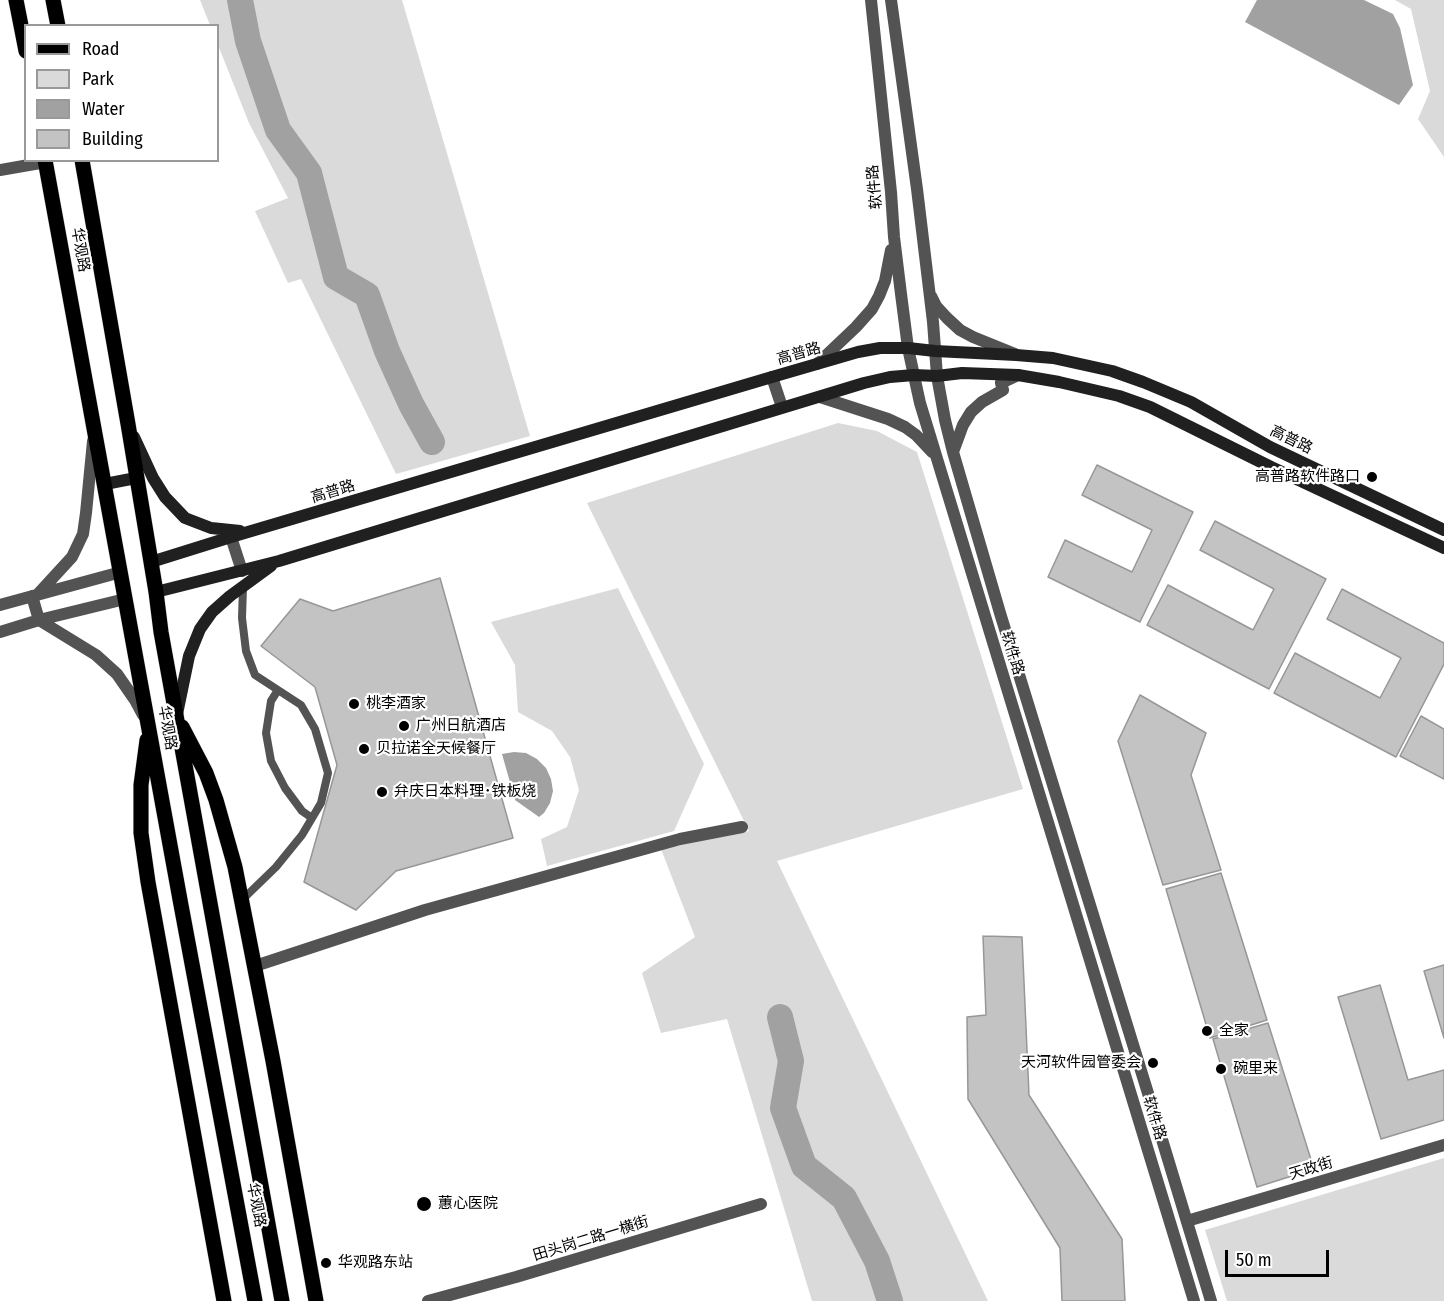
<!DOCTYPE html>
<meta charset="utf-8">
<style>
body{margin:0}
#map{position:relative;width:1444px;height:1301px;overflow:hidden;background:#fff;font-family:"Fira Sans Condensed",sans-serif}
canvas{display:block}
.legend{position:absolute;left:24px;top:24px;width:195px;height:138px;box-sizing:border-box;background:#fff;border:2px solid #999;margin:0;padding:8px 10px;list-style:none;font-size:18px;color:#000}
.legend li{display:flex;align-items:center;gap:12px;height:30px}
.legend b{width:30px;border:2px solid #999}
.scale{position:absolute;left:1225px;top:1250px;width:104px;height:27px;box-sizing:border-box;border:3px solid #000;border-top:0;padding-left:8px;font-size:18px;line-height:21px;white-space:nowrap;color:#000;-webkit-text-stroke:4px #fff;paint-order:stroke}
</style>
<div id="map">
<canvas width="1444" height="1301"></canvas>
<ul class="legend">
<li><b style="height:8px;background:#000"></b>Road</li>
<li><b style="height:16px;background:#dadada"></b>Park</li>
<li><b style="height:16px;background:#a1a1a1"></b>Water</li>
<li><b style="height:16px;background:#c3c3c3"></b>Building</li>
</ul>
<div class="scale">50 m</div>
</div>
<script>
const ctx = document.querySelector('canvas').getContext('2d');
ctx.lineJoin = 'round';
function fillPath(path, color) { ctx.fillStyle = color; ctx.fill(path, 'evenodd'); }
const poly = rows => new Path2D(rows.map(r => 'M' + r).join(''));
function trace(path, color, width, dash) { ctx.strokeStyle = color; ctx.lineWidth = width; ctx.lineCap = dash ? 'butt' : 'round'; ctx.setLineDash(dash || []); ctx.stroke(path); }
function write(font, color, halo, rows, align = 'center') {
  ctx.font = font + ' "Fira Sans Condensed","Noto Sans SC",sans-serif'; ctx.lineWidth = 4.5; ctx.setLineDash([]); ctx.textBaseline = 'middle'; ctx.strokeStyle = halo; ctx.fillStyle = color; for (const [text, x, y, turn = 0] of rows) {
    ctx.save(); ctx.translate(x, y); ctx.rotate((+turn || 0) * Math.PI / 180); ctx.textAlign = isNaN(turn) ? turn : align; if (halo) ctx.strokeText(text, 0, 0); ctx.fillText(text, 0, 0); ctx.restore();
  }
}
fillPath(poly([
 [200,0,402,0,530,436,396,474,301,279,288,283,255,211,288,198,249,123,218,45,218,26,210,25],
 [1395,0,1444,0,1444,157,1418,119,1430,91,1411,9],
 [838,423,877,431,917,452,1023,789,777,861,988,1301,812,1301,727,1019,661,1033,642,973,695,937,661,849,749,831,587,503],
 [618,588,704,764,674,831,547,866,541,839,567,827,579,790,570,757,552,731,518,712,515,665,491,622],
 [1444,1158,1444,1301,1227,1301,1205,1230]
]), '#dadada');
fillPath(poly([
 [1257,0,1364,0,1393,14,1400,28,1413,85,1399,105,1245,22],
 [514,752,526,753,537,759,546,768,551,779,553,791,550,803,544,813,539,817,515,800,502,754]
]), '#a1a1a1');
trace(poly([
 [240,0,248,41,278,130,309,173,336,277,367,295,387,351,411,404,432,442],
 [780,1017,791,1061,783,1108,804,1166,844,1198,877,1261,890,1301]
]), '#a1a1a1', 26);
const building = poly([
 [1097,465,1193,512,1140,622,1048,577,1065,540,1132,572,1152,530,1082,495,1097,465],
 [1215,521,1326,579,1269,689,1147,625,1168,585,1253,630,1274,589,1200,550,1215,521],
 [440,578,513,838,396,871,356,910,304,882,337,765,315,687,261,646,300,599,333,611,440,578],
 [1342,589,1444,643,1444,664,1396,757,1274,693,1295,653,1380,698,1401,658,1327,619,1342,589],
 [1140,695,1206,733,1191,775,1221,870,1163,885,1118,741,1140,695],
 [1421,716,1444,729,1444,779,1400,756,1421,716],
 [1221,873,1267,1020,1210,1038,1166,889,1221,873],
 [983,936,1022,937,1029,1095,1122,1239,1125,1301,1062,1301,1060,1248,968,1099,967,1017,986,1015,983,936],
 [1444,965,1444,1038,1424,971,1444,965],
 [1380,985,1408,1080,1444,1070,1444,1120,1381,1139,1338,997,1380,985],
 [1268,1023,1314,1169,1257,1187,1213,1039,1268,1023]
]);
fillPath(building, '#c3c3c3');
trace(building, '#979797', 1.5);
const primary = poly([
 [16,0,26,51],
 [53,0,58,26],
 [45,160,181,905,255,1301],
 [82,160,128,424,156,592,161,632,282,1301],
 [182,727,206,773,216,800,235,867,273,1061,316,1301],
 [147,740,141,785,141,833,148,882,224,1301]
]);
trace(primary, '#dbdbdb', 16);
trace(poly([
 [278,690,271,701,266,733,271,761,285,788,302,811,312,818],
 [242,900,276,867,302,835,321,803,328,773,315,729,301,705,255,675,246,651,242,618,243,587]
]), '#535353', 8);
trace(poly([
 [0,170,46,162],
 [255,966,425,910,680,839,742,827],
 [1187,1221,1444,1145],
 [428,1301,516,1277,761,1204]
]), '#535353', 12);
trace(poly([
 [871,0,891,192,894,237,901,294,908,348,920,403,1194,1301],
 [891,0,917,189,933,322,937,376,945,420,953,452,1000,613,1147,1090,1211,1301],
 [931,296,936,306,947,318,960,330,973,337,1015,354],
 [817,364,856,327,872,309,879,296,885,281,891,250],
 [772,377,782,407],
 [820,397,888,419,905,427,916,435,932,452],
 [953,452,963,425,971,412,982,402,1003,390,1001,383,1018,375],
 [231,537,242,571],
 [38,594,72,557,83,534,86,513,93,441],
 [32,596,39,620,96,655,117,674,135,700,143,715],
 [0,605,121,572],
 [0,632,39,620,125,599]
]), '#535353', 12);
trace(poly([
 [134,437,153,478,165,497,185,518,211,528,240,531],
 [105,484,136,478],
 [151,562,231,537,772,377,858,352,880,348,908,348,935,351,1016,355,1053,358,1112,371,1143,382,1191,402,1270,447,1444,530],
 [156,592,279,561,864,383,890,377,914,375,937,376,962,373,1018,375,1059,382,1119,396,1150,407,1271,467,1444,548],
 [177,714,189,656,200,629,212,612,230,596,271,566]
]), '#202020', 12);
trace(primary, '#000', 15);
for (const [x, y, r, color] of [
 [1372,477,6,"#000"],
 [354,704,6,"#000"],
 [404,726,6,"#000"],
 [364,749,6,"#000"],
 [382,792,6,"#000"],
 [1207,1031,6,"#000"],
 [1153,1063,6,"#000"],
 [1221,1069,6,"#000"],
 [424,1204,8,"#000"],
 [326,1263,6,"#000"]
]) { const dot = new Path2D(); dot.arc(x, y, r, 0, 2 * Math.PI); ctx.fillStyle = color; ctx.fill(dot); trace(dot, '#fff', 2); }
write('15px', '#000', '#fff', [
 ["软件路",875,187,-95],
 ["华观路",80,250,80],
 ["高普路",799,354,-16],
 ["高普路",1291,440,26],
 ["高普路",333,492,-17],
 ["软件路",1012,653,73],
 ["华观路",167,728,80],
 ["软件路",1154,1118,73],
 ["天政街",1311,1169,-17],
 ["华观路",256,1205,79],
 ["田头岗二路一横街",591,1239,-17]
]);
write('15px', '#000', '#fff', [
 ["高普路软件路口",1360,477,"right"],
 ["桃李酒家",366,704],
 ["广州日航酒店",416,726],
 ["贝拉诺全天候餐厅",376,749],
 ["弁庆日本料理･铁板烧",394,792],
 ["全家",1219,1031],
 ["天河软件园管委会",1141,1063,"right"],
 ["碗里来",1233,1069],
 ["蕙心医院",438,1204],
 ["华观路东站",338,1263]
], 'left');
</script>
